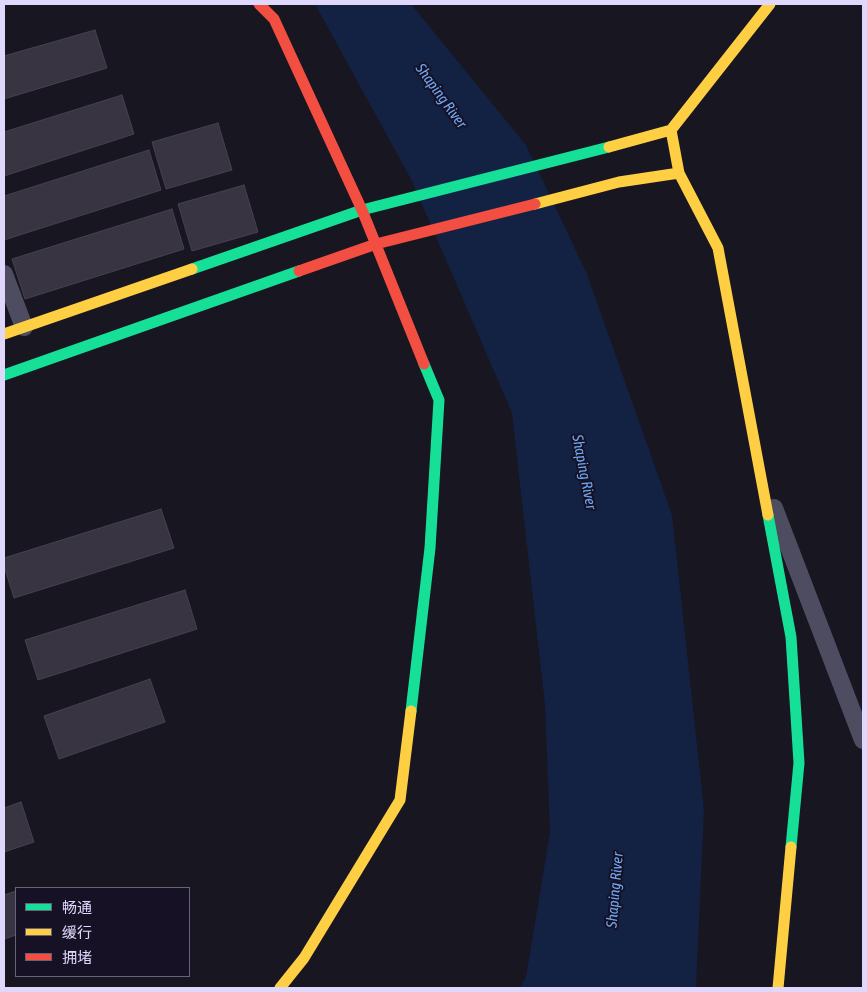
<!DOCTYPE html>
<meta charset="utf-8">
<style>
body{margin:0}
#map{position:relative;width:867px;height:992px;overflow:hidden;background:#181620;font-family:"Asap Condensed","Noto Sans SC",sans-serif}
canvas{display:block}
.frame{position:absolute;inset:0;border:5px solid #e0d8fc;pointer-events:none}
.legend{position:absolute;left:15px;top:887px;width:175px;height:90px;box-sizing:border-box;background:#161125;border:1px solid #67617b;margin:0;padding:6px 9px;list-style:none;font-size:15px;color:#e0d8fc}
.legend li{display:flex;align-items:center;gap:10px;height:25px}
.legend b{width:25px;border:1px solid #67617b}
</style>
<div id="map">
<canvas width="867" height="992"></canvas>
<div class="frame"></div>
<ul class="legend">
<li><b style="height:6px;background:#16e098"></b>畅通</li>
<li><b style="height:6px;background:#ffcf43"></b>缓行</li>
<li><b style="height:6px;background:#f24e42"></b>拥堵</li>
</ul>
</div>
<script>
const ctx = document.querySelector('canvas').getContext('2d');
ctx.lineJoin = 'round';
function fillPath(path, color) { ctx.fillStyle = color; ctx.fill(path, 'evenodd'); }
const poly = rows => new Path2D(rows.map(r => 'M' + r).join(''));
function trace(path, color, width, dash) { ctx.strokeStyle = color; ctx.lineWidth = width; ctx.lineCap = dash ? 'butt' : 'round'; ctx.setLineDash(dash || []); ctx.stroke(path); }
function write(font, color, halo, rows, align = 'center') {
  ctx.font = font + ' "Asap Condensed",sans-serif'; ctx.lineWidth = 4; ctx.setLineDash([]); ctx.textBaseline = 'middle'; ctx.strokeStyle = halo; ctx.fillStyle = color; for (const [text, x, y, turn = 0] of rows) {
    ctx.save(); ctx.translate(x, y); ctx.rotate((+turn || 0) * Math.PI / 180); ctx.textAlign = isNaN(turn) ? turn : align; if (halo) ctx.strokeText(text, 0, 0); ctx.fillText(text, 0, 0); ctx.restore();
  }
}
fillPath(poly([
 [315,4,411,4,526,145,587,274,672,515,704,809,696,988,520,988,526,977,550,832,545,705,512,413,412,181]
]), '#132143');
const building = poly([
 [95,30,107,68,4,99,4,56,95,30],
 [122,95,134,134,4,176,4,132,122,95],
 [218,123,232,170,166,189,152,142,218,123],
 [149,150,161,190,4,240,4,196,149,150],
 [244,185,258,232,192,251,178,204,244,185],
 [172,209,184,249,25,299,12,259,172,209],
 [161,509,174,548,14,598,4,566,4,558,161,509],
 [185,590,197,629,38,680,25,640,185,590],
 [150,679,165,722,59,759,44,716,150,679],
 [21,802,34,842,4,852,4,808,21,802],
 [16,891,16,935,4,939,4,895,16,891]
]);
fillPath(building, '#383442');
trace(building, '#464153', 1);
trace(poly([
 [4,274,24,327],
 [774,508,863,740]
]), '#4e4c60', 18);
trace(poly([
 [192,269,362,210,609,147],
 [4,375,299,271],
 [768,515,791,637,799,763,791,847],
 [411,711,430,548,439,400,424,364]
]), '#16e098', 11);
trace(poly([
 [671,130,679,173,718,248,768,515],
 [609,147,671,130,770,4],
 [535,204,619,182,679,173],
 [4,334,192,269],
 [280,988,304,958,400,800,411,711],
 [778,988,791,847]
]), '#ffcf43', 11);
trace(poly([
 [259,4,274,19,362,210,424,364],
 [299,271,376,244,535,204]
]), '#f24e42', 11);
write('italic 15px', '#6fa9f3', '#161125', [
 ["Shaping River",441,96,54],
 ["Shaping River",584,472,79],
 ["Shaping River",615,890,-85]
]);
</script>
